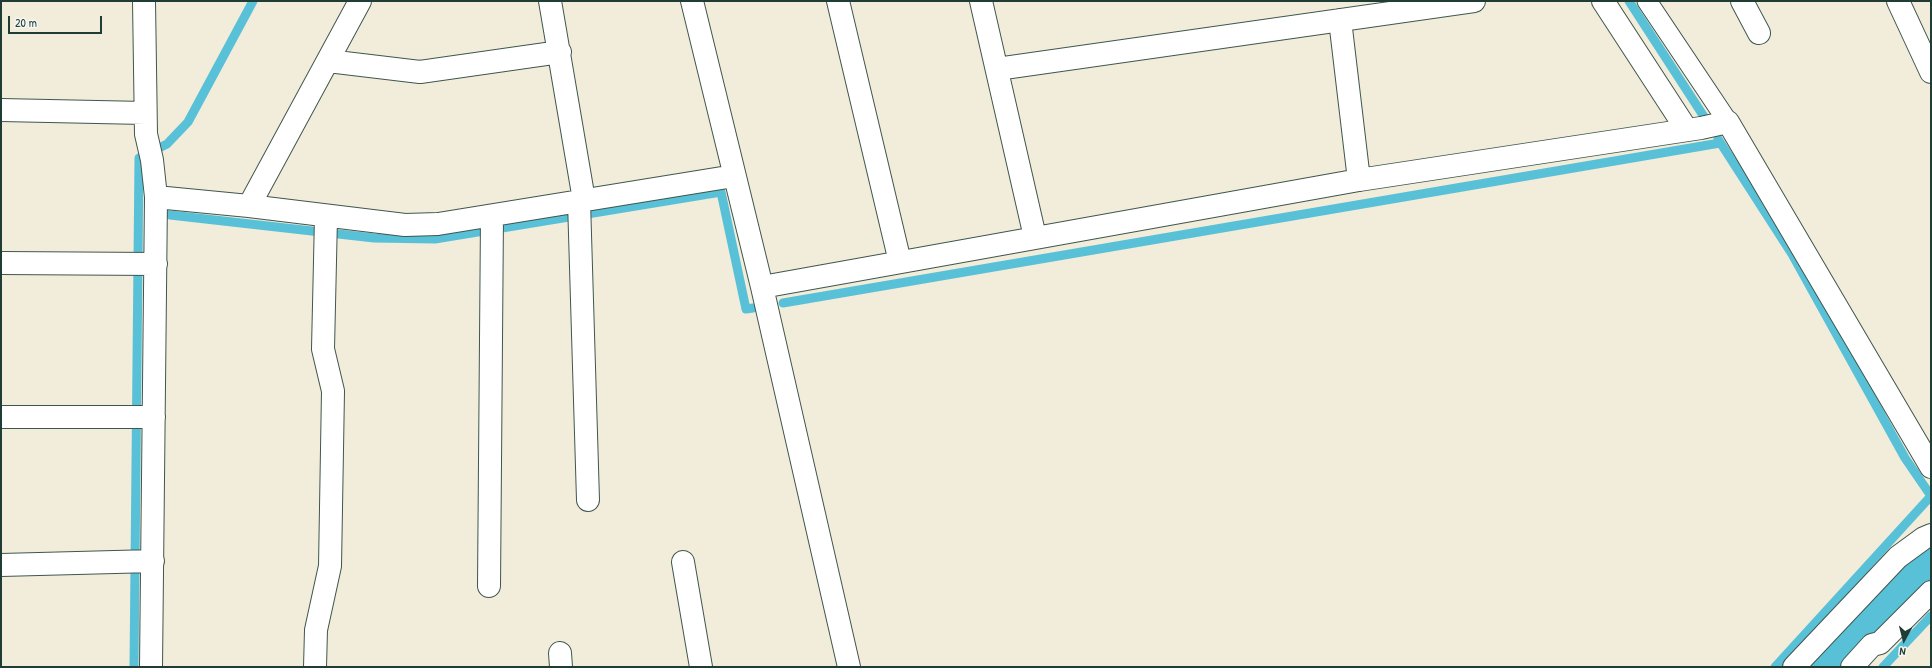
<!DOCTYPE html>
<style>
body{margin:0}
#map{position:relative;width:1932px;height:668px;overflow:hidden;background:#f2ecdb;font-family:"Patrick Hand",sans-serif}
canvas{display:block}
.frame{position:absolute;inset:0;border:2px solid #1f3d34;pointer-events:none}
.north{position:absolute;left:1884px;top:620px;width:40px;height:40px;-webkit-text-stroke:3px #f6f6f2;paint-order:stroke;rotate:187deg;font-size:11px;font-weight:700;line-height:16px;text-align:center;color:#1f3d34}
.north::after{content:'';display:block;margin:auto;width:14px;height:18px;background:#1f3d34;clip-path:polygon(50% 0,100% 100%,50% 72%,0 100%)}
.scale{position:absolute;left:8px;top:16px;width:94px;height:18px;box-sizing:border-box;border:2px solid #1f3d34;border-top:0;padding-left:5px;font-size:12px;line-height:14px;white-space:nowrap;color:#1f3d34;-webkit-text-stroke:3px #f6f6f2;paint-order:stroke}
</style>
<div id="map">
<canvas width="1932" height="668"></canvas>
<div class="frame"></div>
<div class="north">N</div>
<div class="scale">20 m</div>
</div>
<script>
const ctx = document.querySelector('canvas').getContext('2d');
ctx.lineJoin = 'round';
const poly = rows => new Path2D(rows.map(r => 'M' + r).join(''));
function trace(path, color, width, dash) { ctx.strokeStyle = color; ctx.lineWidth = width; ctx.lineCap = dash ? 'butt' : 'round'; ctx.setLineDash(dash || []); ctx.stroke(path); }
trace(poly([
 [1629,1,1710,126],
 [1718,139,1792,254,1905,458,1931,496],
 [170,215,374,238,435,239,721,192,746,309,753,308],
 [783,303,1720,143],
 [134,667,139,158,167,144,188,122,253,1],
 [1775,667,1931,496],
 [1883,667,1931,616]
]), '#59c1d7', 9);
trace(poly([
 [1828,667,1915,574,1931,564]
]), '#59c1d7', 56);
const lane = poly([
 [1647,1,1728,122]
]);
const street = poly([
 [144,1,146,134,152,160,156,197,151,667],
 [550,1,584,200],
 [692,1,762,287,849,667],
 [838,1,900,262],
 [981,1,1035,237],
 [1603,1,1687,130],
 [1742,1,1759,33],
 [1898,1,1931,72],
 [1340,20,1359,180],
 [328,61,420,72,560,52],
 [997,69,1474,1],
 [1,110,145,113],
 [156,197,249,206,405,225,438,224,734,176],
 [579,201,588,500],
 [249,206,360,1],
 [1,263,156,264],
 [762,287,1359,180,1701,128,1728,122,1931,467],
 [1,417,154,417],
 [683,562,701,667],
 [1,565,153,561],
 [489,586,492,216],
 [560,653,561,667],
 [315,667,316,630,330,566,333,391,323,349,326,217],
 [1794,667,1898,557,1924,538,1931,535],
 [1852,667,1872,645,1880,643,1931,592]
]);
trace(lane, '#3f574d', 21);
trace(street, '#3f574d', 24);
trace(lane, '#fff', 19);
trace(street, '#fff', 22);
</script>
